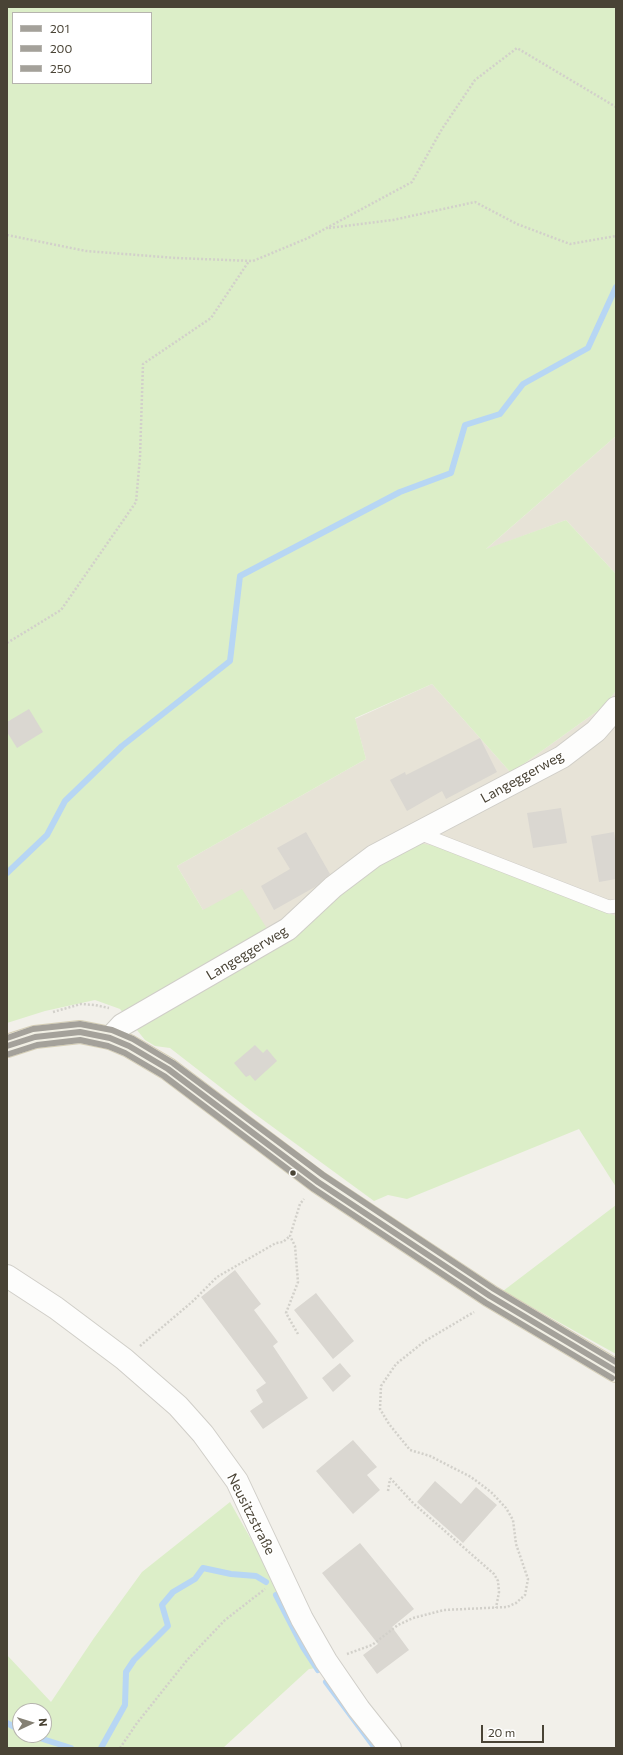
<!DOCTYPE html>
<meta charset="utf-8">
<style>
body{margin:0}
#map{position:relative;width:623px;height:1755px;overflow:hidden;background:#f2f0ea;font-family:Commissioner,sans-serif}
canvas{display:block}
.frame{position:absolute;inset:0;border:8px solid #494335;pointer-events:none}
.legend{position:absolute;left:12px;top:12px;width:140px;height:72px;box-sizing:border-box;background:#fff;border:1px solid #b6b4ae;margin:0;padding:5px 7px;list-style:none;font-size:12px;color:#494335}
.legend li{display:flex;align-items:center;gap:8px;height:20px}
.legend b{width:20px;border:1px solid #b6b4ae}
.north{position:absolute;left:12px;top:1703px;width:40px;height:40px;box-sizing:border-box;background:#fff;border:1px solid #b6b4ae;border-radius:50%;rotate:86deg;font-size:11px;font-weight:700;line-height:16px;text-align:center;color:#494335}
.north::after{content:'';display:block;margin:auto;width:14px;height:18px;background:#848074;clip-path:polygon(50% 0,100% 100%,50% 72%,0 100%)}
.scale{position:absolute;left:481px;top:1725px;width:63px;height:18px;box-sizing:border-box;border:2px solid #494335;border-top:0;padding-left:5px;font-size:12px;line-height:14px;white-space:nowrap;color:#494335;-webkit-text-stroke:3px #fff;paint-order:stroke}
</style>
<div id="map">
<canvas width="623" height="1755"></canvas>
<div class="frame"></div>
<ul class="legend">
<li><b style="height:5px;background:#a4a19a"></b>201</li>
<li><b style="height:5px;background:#a4a19a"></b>200</li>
<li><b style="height:5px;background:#a4a19a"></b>250</li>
</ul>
<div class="north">N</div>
<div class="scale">20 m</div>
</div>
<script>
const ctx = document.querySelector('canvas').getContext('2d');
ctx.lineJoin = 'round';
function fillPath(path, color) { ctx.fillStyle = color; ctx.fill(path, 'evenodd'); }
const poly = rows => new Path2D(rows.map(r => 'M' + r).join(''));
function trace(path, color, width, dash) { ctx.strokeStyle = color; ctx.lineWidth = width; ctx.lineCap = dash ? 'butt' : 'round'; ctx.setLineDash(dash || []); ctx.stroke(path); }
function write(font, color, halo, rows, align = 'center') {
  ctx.font = font + ' Commissioner,sans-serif'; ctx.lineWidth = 3; ctx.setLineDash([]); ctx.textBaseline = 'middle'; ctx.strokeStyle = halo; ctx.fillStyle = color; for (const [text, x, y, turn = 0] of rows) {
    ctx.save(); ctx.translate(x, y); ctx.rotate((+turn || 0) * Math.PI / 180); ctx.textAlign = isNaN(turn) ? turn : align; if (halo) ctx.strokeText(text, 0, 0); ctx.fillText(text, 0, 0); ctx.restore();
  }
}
fillPath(poly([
 [616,436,616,574,566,520,485,550],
 [432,684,511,773,603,707,616,691,616,916,365,871,329,906,278,946,203,910,177,866,366,759,355,719]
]), '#e7e3d7');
fillPath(poly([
 [7,7,616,7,616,436,486,549,566,520,616,574,616,691,603,707,511,773,432,684,355,718,366,759,177,866,203,910,242,889,278,946,329,906,365,871,418,843,435,846,616,916,616,1187,579,1129,407,1199,388,1195,374,1201,255,1114,170,1048,155,1046,145,1040,120,1009,95,1000,45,1011,7,1023],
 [13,13,151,13,151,83,13,83],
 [616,1205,616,1354,503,1291],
 [230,1502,323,1667,309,1669,223,1748,7,1748,7,1655,51,1702,94,1638,142,1572],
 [20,1711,44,1711,44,1735,20,1735]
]), '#dceec8');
trace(poly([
 [7,873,47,835,65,801,122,746,230,661,240,576,400,492,451,473,465,425,500,414,523,384,588,348,616,287],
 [276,1595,303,1647,318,1670],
 [326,1682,375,1748],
 [7,1723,20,1730],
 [30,1735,71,1748],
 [101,1748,125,1705,126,1672,134,1660,168,1626,162,1605,173,1592,195,1579,203,1568,231,1574,256,1576,266,1582]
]), '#b7d6f4', 6);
fillPath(poly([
 [29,709,43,732,17,748,7,732,7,722],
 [480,738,497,772,446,799,442,791,407,811,390,780,405,772,406,775],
 [561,808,567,843,533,848,527,813],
 [306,832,330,874,315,887,274,910,261,886,290,869,277,848],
 [614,832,616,845,616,879,599,882,591,836],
 [255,1045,263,1053,267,1049,277,1061,255,1081,250,1075,246,1077,234,1063],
 [235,1270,261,1304,254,1310,278,1342,273,1346,308,1398,263,1429,250,1411,263,1402,256,1390,266,1383,201,1297],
 [316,1293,354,1341,333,1359,294,1310],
 [340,1363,351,1376,333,1392,322,1378],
 [353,1440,377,1467,367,1475,380,1490,353,1514,316,1471],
 [435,1481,461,1504,476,1487,497,1505,463,1543,417,1502],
 [360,1543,414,1609,392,1627,409,1650,377,1674,363,1655,378,1644,322,1573]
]), '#dad7d1');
const service = poly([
 [419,833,609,907,616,906]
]);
const minor = poly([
 [110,1038,122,1025,288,929,333,887,374,856,562,757,596,731,616,708],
 [7,1276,56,1308,124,1359,178,1406,203,1434,237,1481,302,1619,326,1661,359,1709,390,1748]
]);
const primary = poly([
 [7,1046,35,1037,80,1032,110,1038,129,1046,168,1069,318,1182,490,1296,616,1371]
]);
trace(service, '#d0cec8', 14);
trace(minor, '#d0cec8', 24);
trace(primary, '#d6cfb6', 24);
trace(poly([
 [329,228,393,220,475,202,517,224,570,244,616,236],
 [7,235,86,251,176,258,253,261,308,238,412,182,442,129,475,80,517,48,616,107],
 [7,643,61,610,136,502,140,457,143,364,211,318,249,261],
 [53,1012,81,1004,95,1005,109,1008],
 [298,1334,286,1313,298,1282,295,1246,290,1236,300,1204,304,1199],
 [140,1346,192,1302,217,1277,276,1243,283,1242,290,1236],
 [390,1478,414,1504,494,1574,498,1581,499,1592,496,1608],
 [388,1491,390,1479],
 [347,1654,372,1645,398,1625,413,1618,444,1610,507,1607,516,1603,525,1595,528,1579,516,1544,513,1520,506,1508,491,1492,471,1477,430,1456,410,1450,389,1424,380,1409,381,1386,396,1364,425,1341,474,1312],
 [120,1748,137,1723,188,1659,225,1620,265,1589]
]), '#d2d0ca', 2.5, [2, 2]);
trace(service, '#fdfdfc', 13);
trace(minor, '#fdfdfc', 22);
trace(primary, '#f1efe4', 22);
trace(poly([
 [7,1046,35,1037,80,1032,110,1038,129,1046,168,1069,318,1182,490,1296,616,1371]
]), '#a4a19a', 6);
trace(poly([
 [9,1054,37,1045,80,1040,108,1046,125,1053,164,1076,314,1189,486,1303,612,1378]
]), '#a4a19a', 6);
trace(poly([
 [7,1038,33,1029,80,1024,112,1030,133,1039,173,1063,323,1175,494,1289,616,1362]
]), '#a4a19a', 6);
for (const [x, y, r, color] of [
 [293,1173,3.5,"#494335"]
]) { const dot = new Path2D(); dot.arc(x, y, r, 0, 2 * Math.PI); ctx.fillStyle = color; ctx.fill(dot); trace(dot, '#fff', 1.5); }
write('14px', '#494335', '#fff', [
 ["Langeggerweg",522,777,-29],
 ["Langeggerweg",247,953,-31],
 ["Neusitzstraße",251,1514,63]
]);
</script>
